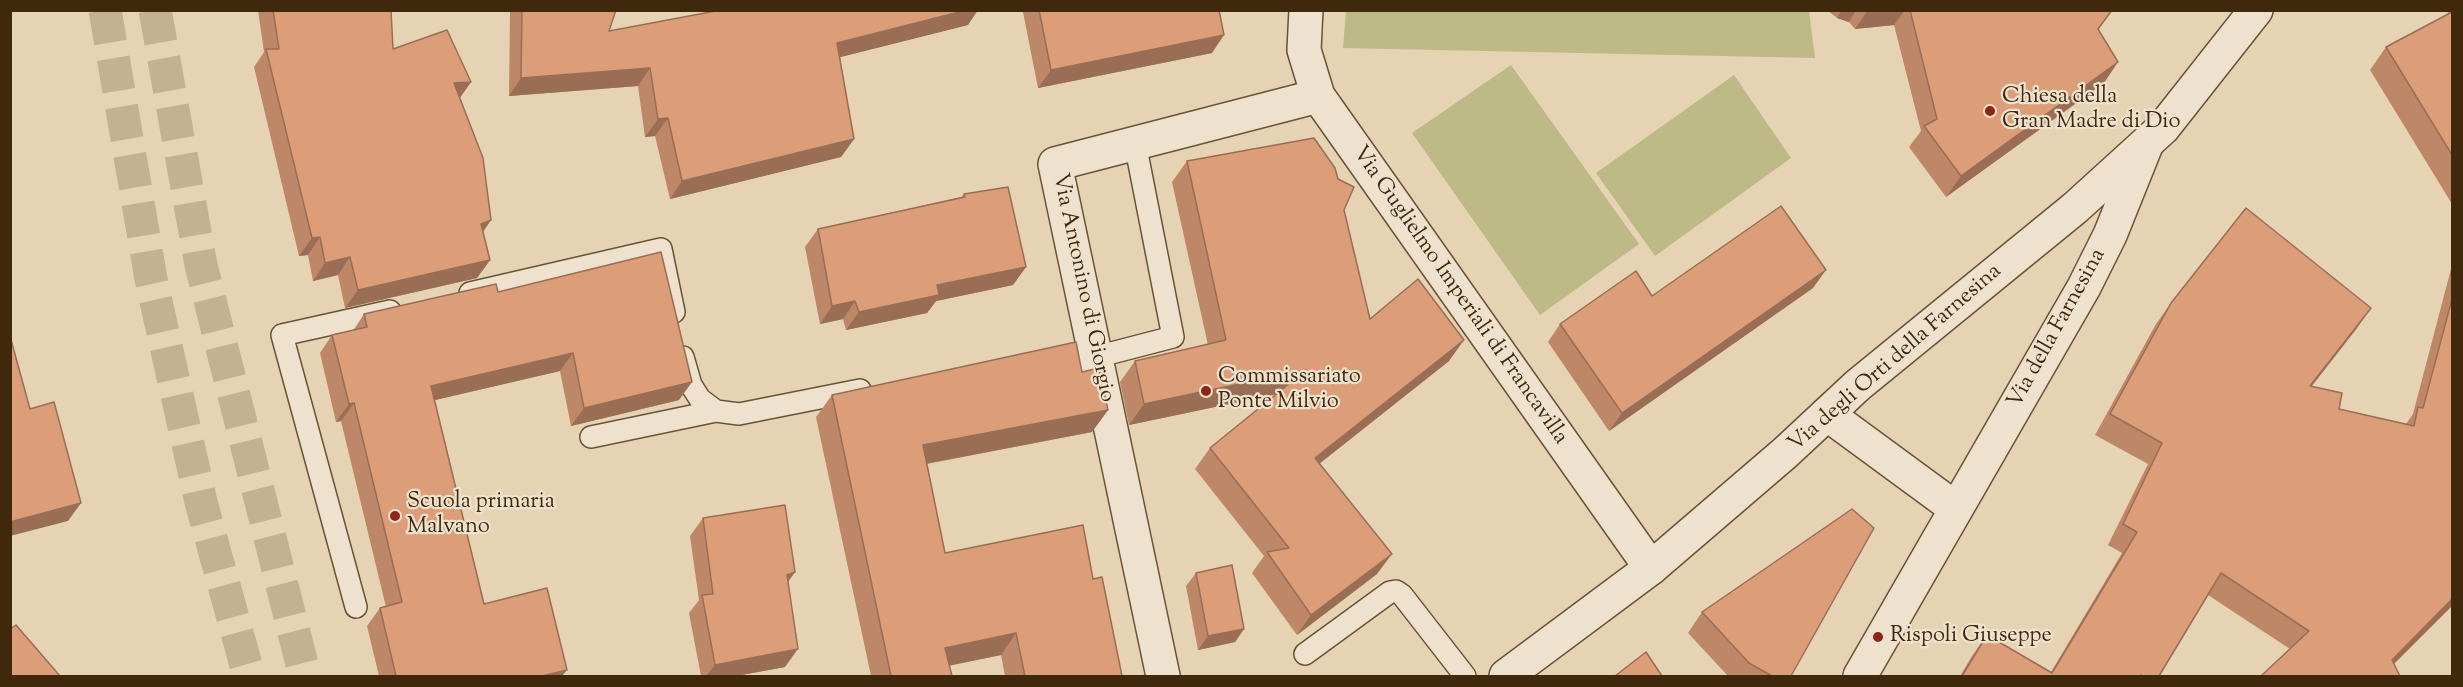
<!DOCTYPE html>
<style>
body{margin:0}
#map{position:relative;width:2463px;height:687px;overflow:hidden;background:#e5d3b4;font-family:"Sorts Mill Goudy",serif}
canvas{display:block}
.frame{position:absolute;inset:0;border:12px solid #40280d;pointer-events:none}
</style>
<div id="map">
<canvas width="2463" height="687"></canvas>
<div class="frame"></div>
</div>
<script>
const ctx = document.querySelector('canvas').getContext('2d');
ctx.lineJoin = 'round';
function fillPath(path, color) { ctx.fillStyle = color; ctx.fill(path, 'evenodd'); }
const poly = rows => new Path2D(rows.map(r => 'M' + r).join(''));
function trace(path, color, width, dash) { ctx.strokeStyle = color; ctx.lineWidth = width; ctx.lineCap = dash ? 'butt' : 'round'; ctx.setLineDash(dash || []); ctx.stroke(path); }
function write(font, color, halo, rows, align = 'center') {
  ctx.font = font + ' "Sorts Mill Goudy",serif'; ctx.lineWidth = 4.5; ctx.setLineDash([]); ctx.textBaseline = 'middle'; ctx.strokeStyle = halo; ctx.fillStyle = color; for (const [text, x, y, turn = 0] of rows) {
    ctx.save(); ctx.translate(x, y); ctx.rotate((+turn || 0) * Math.PI / 180); ctx.textAlign = isNaN(turn) ? turn : align; if (halo) ctx.strokeText(text, 0, 0); ctx.fillText(text, 0, 0); ctx.restore();
  }
}
fillPath(poly([
 [1809,11,1815,58,1343,48,1346,11],
 [1511,65,1639,244,1540,315,1412,133],
 [1734,75,1791,158,1655,256,1596,173]
]), '#bdba87');
trace(poly([
 [105,10,151,279,201,502,249,676],
 [155,10,201,265,305,676]
]), '#c4b193', 33, [33, 16]);
const service = poly([
 [470,293,661,249,674,312],
 [683,357,691,385,700,399,716,411,739,414,860,390],
 [1096,357,1173,337,1135,143],
 [591,437,716,411],
 [356,607,282,335,390,311],
 [1305,654,1390,592,1396,591,1402,595,1465,676]
]);
const minor = poly([
 [1306,10,1304,50,1318,96,1651,568],
 [1827,414,1955,508],
 [1163,676,1055,164,1318,96],
 [1860,676,2084,287,2110,235,2147,143]
]);
const tertiary = poly([
 [1506,676,1651,568,1785,453,1858,385,2075,208,2163,128,2256,10]
]);
trace(service, '#695337', 24);
trace(minor, '#695337', 36);
trace(tertiary, '#695337', 36);
trace(service, '#eee2ce', 21);
trace(minor, '#eee2ce', 33);
trace(tertiary, '#eee2ce', 33);
fillPath(poly([
 [258,10,391,10,393,49,471,82,460,98,483,232,490,260,477,278,345,308,338,275,313,281,308,255,299,256,254,67,264,52],
 [510,10,616,10,609,31,968,25,840,57,854,139,841,157,670,199,655,136,645,137,638,86,509,96],
 [1024,10,1219,10,1212,53,1038,88,1023,12],
 [1827,10,2112,10,2098,30,2104,83,1946,197,1909,147,1921,131,1894,25,1855,29,1849,22,1837,18],
 [2447,10,2452,10,2452,204,2370,70,2386,47,2448,14],
 [1187,161,1344,210,1370,319,1449,361,1319,464,1377,574,1297,635,1252,573,1264,556,1195,469,1210,448,1277,394,1129,425,1120,382,1135,361,1208,345,1172,182],
 [964,194,1026,267,1013,285,936,301,927,313,846,330,843,319,820,324,805,247,818,229,961,197],
 [2452,265,2452,606,2290,649,2208,595,2159,676,1960,676,1972,656,1987,635,2051,672,2122,553,2108,545,2148,464,2095,435,2156,324,2171,303,2357,328,2312,386,2339,409,2406,424,2413,414],
 [1813,288,1609,431,1548,342,1560,324,1652,296],
 [498,292,679,400,571,426,560,371,435,400,484,604,562,676,379,676,367,626,380,608,386,607,341,421,336,422,320,353,332,335,353,331,364,314],
 [1082,372,1108,410,1092,432,927,464,945,553,1093,579,1122,676,1005,676,1001,655,949,665,952,676,871,676,816,417,832,395],
 [703,518,795,572,788,582,785,667,736,676,701,676,689,613,699,600,690,536],
 [1196,573,1244,629,1235,642,1198,650,1186,586],
 [1702,612,1791,676,1728,676,1688,633]
]), '#bd8768');
fillPath(poly([
 [967,10,978,10,968,25,825,61,837,43],
 [1842,10,1856,10,1849,22,1837,18],
 [1868,10,1905,10,1894,25,1855,29],
 [1224,35,1212,53,1038,88,1051,70],
 [2118,62,2104,83,1946,197,1961,176],
 [650,68,638,86,509,96,521,78],
 [471,82,458,100,454,83],
 [668,118,655,136,645,137,658,119],
 [854,139,841,157,670,199,682,181],
 [491,220,479,238,481,224],
 [320,237,308,255,299,256,312,238],
 [350,257,338,275,313,281,325,263],
 [490,260,477,278,345,308,358,290],
 [1026,267,1013,285,936,301,927,313,846,330,859,312,937,285],
 [1826,270,1813,288,1609,431,1622,413],
 [855,301,843,319,820,324,832,306],
 [2371,308,2357,328,2295,407,2310,386],
 [1464,340,1449,361,1300,479,1315,458],
 [573,353,560,371,418,404,431,386],
 [1306,370,1291,391,1129,425,1144,404],
 [692,382,679,400,571,426,584,408],
 [354,403,341,421,336,422,349,404],
 [1108,410,1092,432,908,467,923,445],
 [81,503,68,521,10,536,10,522],
 [1392,554,1377,574,1297,635,1311,615],
 [795,572,782,590,787,575],
 [2452,599,2452,606,2382,676,2392,660],
 [1244,629,1235,642,1198,650,1208,636],
 [1016,633,1001,655,929,670,945,648],
 [798,649,785,667,736,676,706,676,715,665],
 [567,670,562,676,542,676]
]), '#9a6e55');
const building = poly([
 [273,10,391,10,393,49,447,30,471,82,454,83,483,158,491,220,481,224,490,260,358,290,350,257,325,263,320,237,312,238,266,49,279,49,273,10],
 [522,10,616,10,609,31,721,10,967,10,837,43,854,139,682,181,668,118,658,119,650,68,521,78,522,10],
 [1039,10,1219,10,1224,35,1051,70,1039,10],
 [1910,10,2112,10,2098,29,2118,62,1961,176,1924,126,1937,119,1910,10],
 [2452,12,2452,155,2386,47,2452,12],
 [1314,138,1335,168,1338,179,1354,187,1344,210,1370,319,1418,279,1464,340,1315,458,1392,554,1311,615,1267,552,1289,548,1210,448,1306,370,1144,404,1135,361,1226,340,1187,161,1314,138],
 [1008,187,1026,267,937,285,939,295,859,312,855,301,832,306,818,229,965,197,964,194,1008,187],
 [1781,206,1826,270,1622,413,1560,324,1636,271,1652,296,1781,206],
 [2246,208,2371,308,2310,386,2342,393,2339,409,2414,426,2418,407,2423,408,2452,299,2452,599,2392,660,2400,676,2261,676,2309,631,2221,573,2159,676,2142,676,2141,675,2140,676,1962,676,1987,635,2052,673,2137,532,2123,524,2162,443,2110,414,2171,303,2246,208],
 [661,252,692,382,584,408,573,353,431,386,484,604,547,588,567,670,542,676,396,676,380,608,402,602,354,403,349,404,332,335,367,327,364,314,496,284,498,292,661,252],
 [10,336,30,409,54,402,81,503,10,522,10,336],
 [1076,342,1082,372,1099,368,1108,410,923,445,945,553,1083,525,1093,579,1102,577,1122,676,1025,676,1016,633,945,648,952,676,891,676,832,395,1076,342],
 [785,505,795,572,787,575,798,649,715,665,702,595,713,594,703,518,785,505],
 [1852,509,1874,528,1791,676,1772,676,1749,663,1702,612,1852,509],
 [1232,565,1244,629,1208,636,1196,573,1232,565],
 [16,625,60,676,10,676,10,629,16,625],
 [1646,652,1662,676,1615,676,1646,652]
]);
fillPath(building, '#dc9d79');
trace(building, '#9a6e55', 1.5);
for (const [x, y, r, color] of [
 [1990,111,6,"#8f2418"],
 [1206,391,6,"#8f2418"],
 [395,516,6,"#8f2418"],
 [1878,637,6,"#8f2418"]
]) { const dot = new Path2D(); dot.arc(x, y, r, 0, 2 * Math.PI); ctx.fillStyle = color; ctx.fill(dot); trace(dot, '#eee2ce', 2); }
write('22px', '#40280d', '#eee2ce', [
 ["Chiesa della",2002,98],
 ["Gran Madre di Dio",2002,123],
 ["Commissariato",1218,378],
 ["Ponte Milvio",1218,403],
 ["Scuola primaria",407,503],
 ["Malvano",407,528],
 ["Rispoli Giuseppe",1890,637]
], 'left');
write('22px', '#40280d', '#eee2ce', [
 ["Via Antonino di Giorgio",1082,288,78],
 ["Via Guglielmo Imperiali di Francavilla",1459,296,55],
 ["Via della Farnesina",2058,329,-61],
 ["Via degli Orti della Farnesina",1896,359,-41]
]);
</script>
